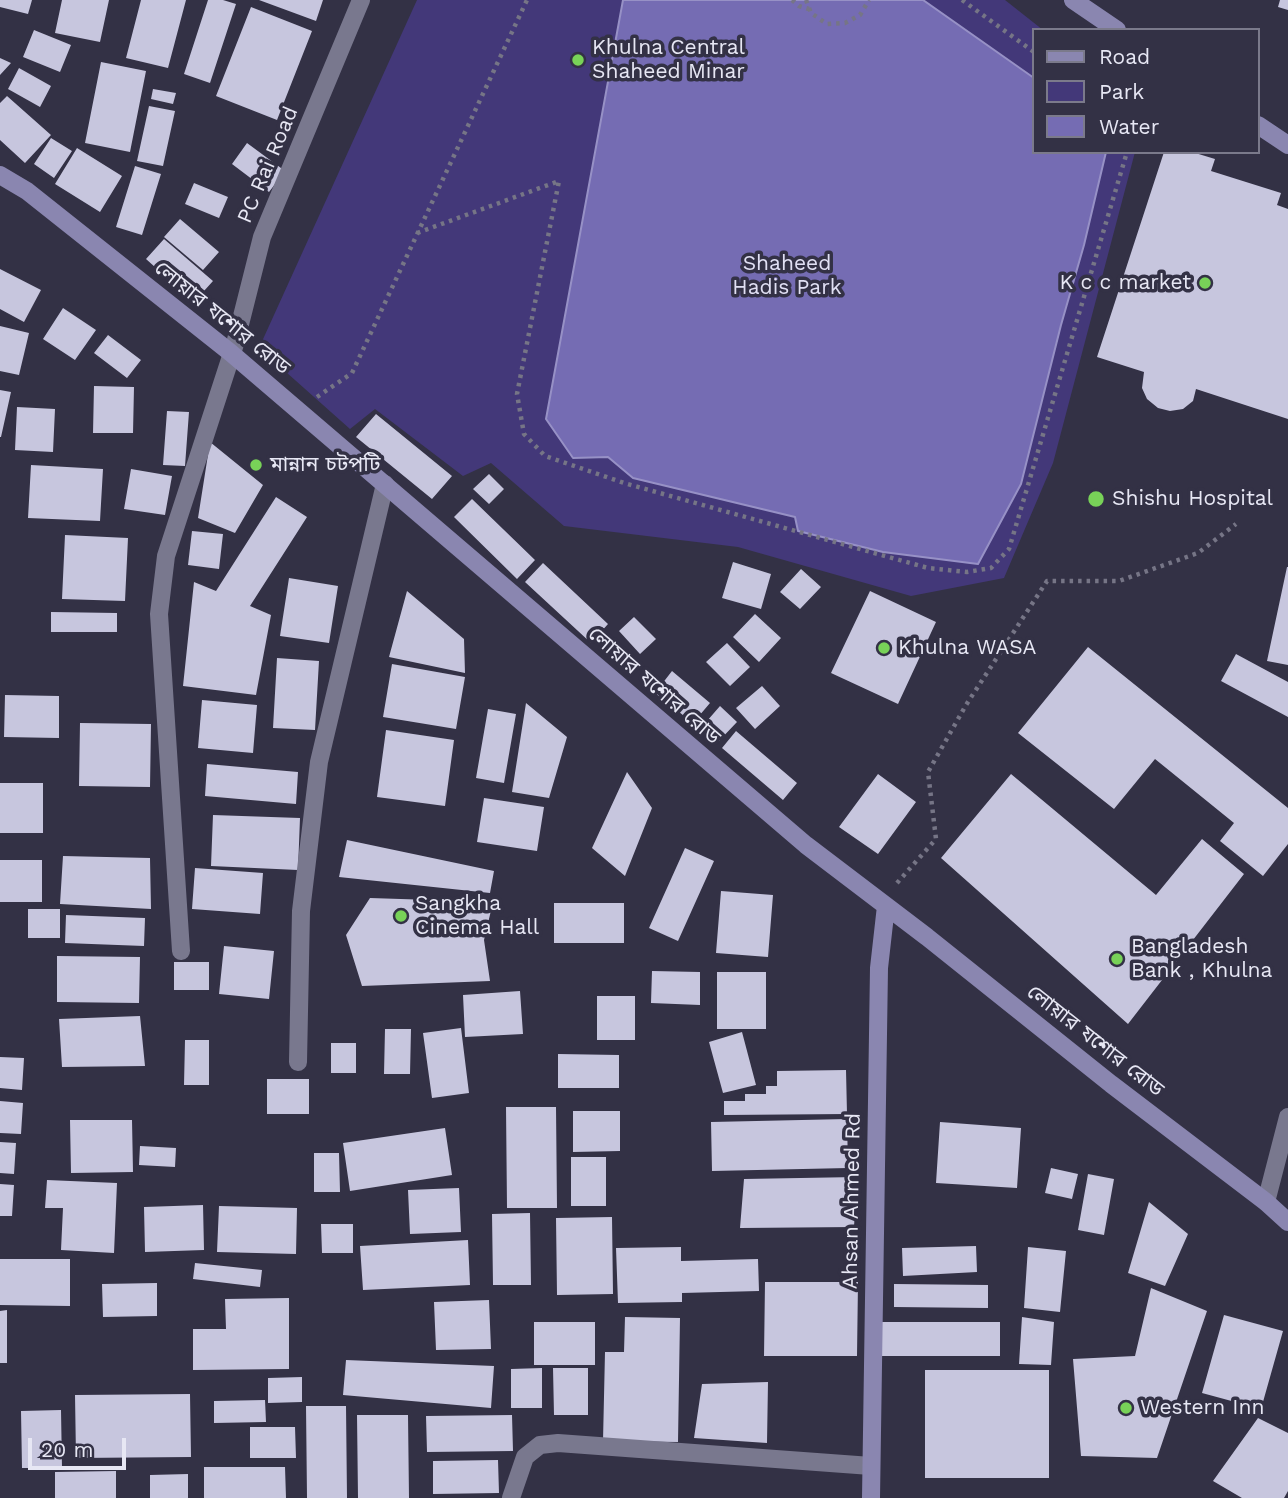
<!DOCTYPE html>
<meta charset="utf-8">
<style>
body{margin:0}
#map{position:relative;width:1288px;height:1498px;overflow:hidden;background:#333145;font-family:"Work Sans",sans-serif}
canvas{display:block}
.legend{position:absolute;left:1032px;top:28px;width:228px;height:126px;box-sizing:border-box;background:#333145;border:2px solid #7b7a8b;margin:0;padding:9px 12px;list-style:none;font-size:21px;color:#e7e7f4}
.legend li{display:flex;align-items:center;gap:14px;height:35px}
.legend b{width:35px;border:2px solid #7b7a8b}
.scale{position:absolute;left:28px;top:1438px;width:98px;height:32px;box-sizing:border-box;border:4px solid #e7e7f4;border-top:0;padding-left:9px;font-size:21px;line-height:24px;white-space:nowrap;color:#e7e7f4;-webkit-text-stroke:5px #333145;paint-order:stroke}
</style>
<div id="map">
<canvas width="1288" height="1498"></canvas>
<ul class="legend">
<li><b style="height:9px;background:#8a86b0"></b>Road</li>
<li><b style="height:19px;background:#433879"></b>Park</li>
<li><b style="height:19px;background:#756cb3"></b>Water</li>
</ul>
<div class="scale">20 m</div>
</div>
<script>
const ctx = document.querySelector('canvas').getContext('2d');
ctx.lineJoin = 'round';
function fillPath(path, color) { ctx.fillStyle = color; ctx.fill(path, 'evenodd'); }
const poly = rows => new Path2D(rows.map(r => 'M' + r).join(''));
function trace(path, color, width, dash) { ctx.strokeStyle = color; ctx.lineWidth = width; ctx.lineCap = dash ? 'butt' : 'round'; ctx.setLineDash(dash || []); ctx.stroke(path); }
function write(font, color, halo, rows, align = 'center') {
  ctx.font = font + ' "Work Sans","Noto Sans Bengali",sans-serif'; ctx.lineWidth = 7; ctx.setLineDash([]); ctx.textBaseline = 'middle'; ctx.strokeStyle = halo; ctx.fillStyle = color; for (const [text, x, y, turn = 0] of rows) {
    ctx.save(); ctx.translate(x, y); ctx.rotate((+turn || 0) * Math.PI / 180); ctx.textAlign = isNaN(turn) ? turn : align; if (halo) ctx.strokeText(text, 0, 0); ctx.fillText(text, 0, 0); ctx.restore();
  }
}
fillPath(poly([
 [417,0,1005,0,1043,30,1034,30,1034,152,1135,152,1053,463,1004,578,911,596,738,547,564,526,491,463,463,476,375,409,350,429,259,348]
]), '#433879');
const water = poly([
 [623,0,923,0,1034,78,1034,152,1106,152,1084,245,1061,325,1021,484,978,564,883,552,798,531,795,517,633,478,608,457,573,458,546,419,623,0]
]);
fillPath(water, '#756cb3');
trace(water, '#9791c6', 2);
fillPath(poly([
 [0,0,32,0,28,14,0,7],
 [62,0,109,0,100,42,55,33],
 [141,0,186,0,168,68,126,58],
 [208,0,223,0,236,4,210,83,184,74],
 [259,0,323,0,316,21],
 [1280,0,1288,0,1288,10,1278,7],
 [251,7,312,31,277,120,216,96],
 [34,30,71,45,60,72,23,57],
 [0,58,11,63,0,75],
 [101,62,146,71,130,152,85,143],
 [19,68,51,86,40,107,8,89],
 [153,89,176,93,173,104,151,99],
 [7,96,51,135,25,163,0,140,0,103],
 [149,106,175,111,163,166,137,161],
 [51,138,72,151,54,178,34,164],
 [247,143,285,171,269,192,232,164],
 [77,148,122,176,100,212,55,184],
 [1164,152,1192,152,1215,159,1211,171,1281,193,1277,205,1288,209,1288,419,1196,389,1193,401,1183,409,1170,411,1158,408,1147,399,1142,388,1144,372,1097,357],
 [135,166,161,174,142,235,116,227],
 [194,183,228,197,219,218,185,204],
 [180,219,219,252,203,270,164,237],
 [164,239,213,281,194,302,146,259],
 [0,269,41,290,24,322,0,309],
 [63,308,96,330,75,360,43,339],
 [0,326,29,333,19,375,0,371],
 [108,335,141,360,127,378,94,353],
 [94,386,134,387,133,433,93,433],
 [0,390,11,392,1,437,0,437],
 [17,407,55,409,53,452,15,450],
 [167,411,189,412,185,466,163,465],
 [376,414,452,476,432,499,356,437],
 [210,442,263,485,235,533,198,518],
 [31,465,103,469,100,521,28,518],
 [131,469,172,476,165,515,124,509],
 [489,474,504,489,489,504,473,489],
 [276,497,307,517,250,606,271,615,256,695,183,686,194,582,216,591],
 [472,499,535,560,517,579,454,517],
 [192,531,223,534,219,569,188,565],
 [65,535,128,538,125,601,62,599],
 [733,562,771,574,761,609,722,598],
 [543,563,608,624,591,643,525,582],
 [1287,567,1288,567,1288,665,1267,661],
 [801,569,821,587,800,609,780,592],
 [289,578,338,586,329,643,280,636],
 [407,591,464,639,465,673,389,657],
 [870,591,936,622,898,704,831,673],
 [51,612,117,613,117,632,51,632],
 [755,614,781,638,759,662,733,637],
 [634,617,656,639,640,654,619,631],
 [727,643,750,667,730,686,706,662],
 [1088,647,1288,808,1288,844,1263,876,1220,841,1234,823,1155,759,1114,809,1018,733],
 [1236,654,1288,682,1288,717,1221,681],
 [277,658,319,661,315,730,273,728],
 [392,664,465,677,456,729,383,717],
 [672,671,710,703,693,723,655,693],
 [762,686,780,706,755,729,736,708],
 [5,695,59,696,59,738,4,737],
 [202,700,257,705,253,753,198,748],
 [526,703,567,737,549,798,512,792],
 [720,706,737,722,716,744,700,729],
 [488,709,516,714,504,783,476,778],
 [80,723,151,724,150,787,79,786],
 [386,730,454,740,445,806,377,797],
 [736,731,797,783,783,800,722,748],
 [207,764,298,772,296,804,205,796],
 [627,772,652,808,625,876,592,848],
 [878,774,916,802,878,854,839,827],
 [1011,774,1156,895,1202,839,1244,874,1128,1024,941,858],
 [0,783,43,783,43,833,0,833],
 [484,798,544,807,537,851,477,842],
 [213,815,300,818,298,870,211,866],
 [347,840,494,871,490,893,339,877],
 [685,848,714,861,678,941,649,928],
 [63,856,150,858,151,909,60,904],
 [0,860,42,860,42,902,0,902],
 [195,868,263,873,260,914,192,909],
 [721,891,773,895,768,957,716,953],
 [370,898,493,902,484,940,490,981,362,986,346,935],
 [554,903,624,903,624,943,554,943],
 [28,909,60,909,60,938,28,938],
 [66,915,145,918,144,946,65,943],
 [224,946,274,951,269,999,219,994],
 [57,956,140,957,139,1003,57,1002],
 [174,962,209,962,209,990,174,990],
 [652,971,700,972,700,1005,651,1003],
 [717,972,766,972,766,1029,717,1029],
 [520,991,523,1034,465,1037,463,995],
 [597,996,635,996,635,1040,597,1040],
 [140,1016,145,1066,62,1067,59,1019],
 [461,1028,469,1093,432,1098,423,1033],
 [385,1029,411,1029,410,1074,384,1074],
 [742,1032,756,1085,723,1093,709,1042],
 [185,1040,209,1040,209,1085,184,1085],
 [331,1043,356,1043,356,1073,331,1073],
 [558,1054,619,1055,619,1088,558,1088],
 [0,1057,24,1058,22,1090,0,1088],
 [846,1070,847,1114,724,1115,724,1101,745,1101,745,1094,766,1094,766,1086,777,1086,777,1071],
 [267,1079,309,1079,309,1114,267,1114],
 [0,1101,23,1103,21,1134,0,1133],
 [506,1107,556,1107,557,1208,507,1208],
 [573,1111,620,1111,620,1151,573,1152],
 [847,1119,848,1168,712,1171,711,1122],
 [70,1120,132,1120,133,1172,71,1173],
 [940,1122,1021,1128,1017,1188,936,1183],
 [445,1128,452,1175,350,1191,343,1143],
 [0,1142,16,1143,14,1174,0,1173],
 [140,1146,176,1148,175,1167,139,1165],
 [314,1153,339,1153,340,1192,314,1192],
 [571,1157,606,1157,606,1206,571,1206],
 [1051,1168,1078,1174,1072,1199,1045,1193],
 [1088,1174,1114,1179,1104,1235,1078,1230],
 [857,1177,854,1227,740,1228,744,1179],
 [47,1180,117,1183,114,1253,61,1250,63,1208,45,1208],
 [0,1184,14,1185,12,1216,0,1216],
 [459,1188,461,1232,410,1234,408,1190],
 [1149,1202,1188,1234,1165,1286,1128,1273],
 [203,1205,204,1250,145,1252,144,1207],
 [219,1206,297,1208,296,1254,217,1252],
 [530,1213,531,1285,493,1285,492,1214],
 [612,1217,613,1294,557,1295,556,1218],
 [321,1224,353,1224,353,1253,322,1253],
 [468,1240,470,1285,363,1290,360,1246],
 [976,1246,977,1272,903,1276,902,1248],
 [681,1247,681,1261,758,1259,759,1291,682,1293,682,1302,618,1303,616,1248],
 [1028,1247,1066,1251,1060,1312,1024,1308],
 [0,1259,70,1259,70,1306,0,1305],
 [195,1263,262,1270,260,1287,193,1279],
 [765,1282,858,1282,857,1356,764,1356],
 [157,1283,157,1316,103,1317,102,1284],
 [894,1284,988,1285,988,1308,894,1307],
 [1151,1288,1207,1311,1157,1458,1081,1456,1073,1359,1135,1356],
 [289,1298,289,1369,193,1370,193,1329,226,1329,225,1299],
 [489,1300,491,1349,436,1350,434,1302],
 [7,1310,7,1363,0,1363,0,1311],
 [1224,1315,1283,1331,1261,1409,1202,1393],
 [625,1317,680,1318,678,1442,603,1441,605,1352,624,1352],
 [1022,1317,1054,1322,1051,1365,1019,1364],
 [534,1322,595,1322,595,1365,534,1365],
 [880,1322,1000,1322,1000,1356,879,1356],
 [346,1360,494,1366,491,1408,343,1395],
 [542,1368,542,1408,511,1408,511,1369],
 [553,1368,588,1368,588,1415,554,1415],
 [925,1370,1049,1370,1049,1478,925,1478],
 [302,1377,302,1402,268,1403,268,1378],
 [768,1382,767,1443,694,1438,702,1384],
 [190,1394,191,1457,76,1458,75,1395],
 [265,1400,266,1422,214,1423,214,1401],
 [306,1406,346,1406,347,1498,307,1498],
 [61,1410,62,1468,22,1468,21,1411],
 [357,1415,408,1415,409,1498,358,1498],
 [512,1415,513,1451,427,1452,426,1416],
 [1258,1418,1288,1433,1288,1491,1284,1498,1242,1498,1213,1481],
 [250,1427,295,1427,296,1458,250,1458],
 [498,1460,499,1493,433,1494,433,1461],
 [204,1467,285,1467,286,1498,204,1498],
 [116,1471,116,1498,55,1498,55,1472],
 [188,1474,188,1498,150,1498,150,1475]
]), '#c7c6de');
trace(poly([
 [792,0,799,6,809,9],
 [806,0,811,13,827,24,845,23,860,15,869,0],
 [962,0,1034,52],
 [417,233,559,181,517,394,524,434,545,456,624,483,928,568,967,572,991,568,1009,549,1127,152],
 [317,397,352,373,527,0],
 [897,883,936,839,928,772,966,705,1047,581,1119,581,1198,553,1236,524]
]), '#767586', 4.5, [3.5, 5]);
trace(poly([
 [181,951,159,614,166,556,235,344,262,237,361,0],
 [298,1062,301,911,319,762,385,484],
 [511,1498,525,1457,540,1445,558,1443,871,1466]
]), '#79788e', 18);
trace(poly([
 [1266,1202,1288,1117]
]), '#79788e', 18);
trace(poly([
 [1073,0,1117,30],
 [1258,125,1288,145],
 [0,175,27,191,231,353,806,845,927,937,1111,1084,1266,1202,1288,1222],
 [871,1498,879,968,886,906]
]), '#8a86b0', 18);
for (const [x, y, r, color] of [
 [578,60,7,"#78d258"],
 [1205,283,7,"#78d258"],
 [256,465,7,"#78d258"],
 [1096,499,9,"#78d258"],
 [884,648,7,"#78d258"],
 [401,916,7,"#78d258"],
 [1117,959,7,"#78d258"],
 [1126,1408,7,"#78d258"]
]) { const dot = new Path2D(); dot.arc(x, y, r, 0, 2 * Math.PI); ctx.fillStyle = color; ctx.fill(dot); trace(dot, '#333145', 2.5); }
write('21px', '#e7e7f4', '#333145', [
 ["Khulna Central",592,48],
 ["Shaheed Minar",592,72],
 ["K c c market",1191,283,"right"],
 ["মান্নান চটপটি",270,465],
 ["Shishu Hospital",1112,499],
 ["Khulna WASA",898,648],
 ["Sangkha",415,904],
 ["Cinema Hall",415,928],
 ["Bangladesh",1131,947],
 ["Bank , Khulna",1131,971],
 ["Western Inn",1140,1408]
], 'left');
write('21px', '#e7e7f4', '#333145', [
 ["PC Rai Road",268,165,-67],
 ["লোয়ার যশোর রোড",222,318,39],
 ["লোয়ার যশোর রোড",654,686,41],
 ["লোয়ার যশোর রোড",1095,1041,38],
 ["Ahsan Ahmed Rd",852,1201,-89]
]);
write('21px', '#e1e0f4', '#333145', [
 ["Shaheed",787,264],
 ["Hadis Park",787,288]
]);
</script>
